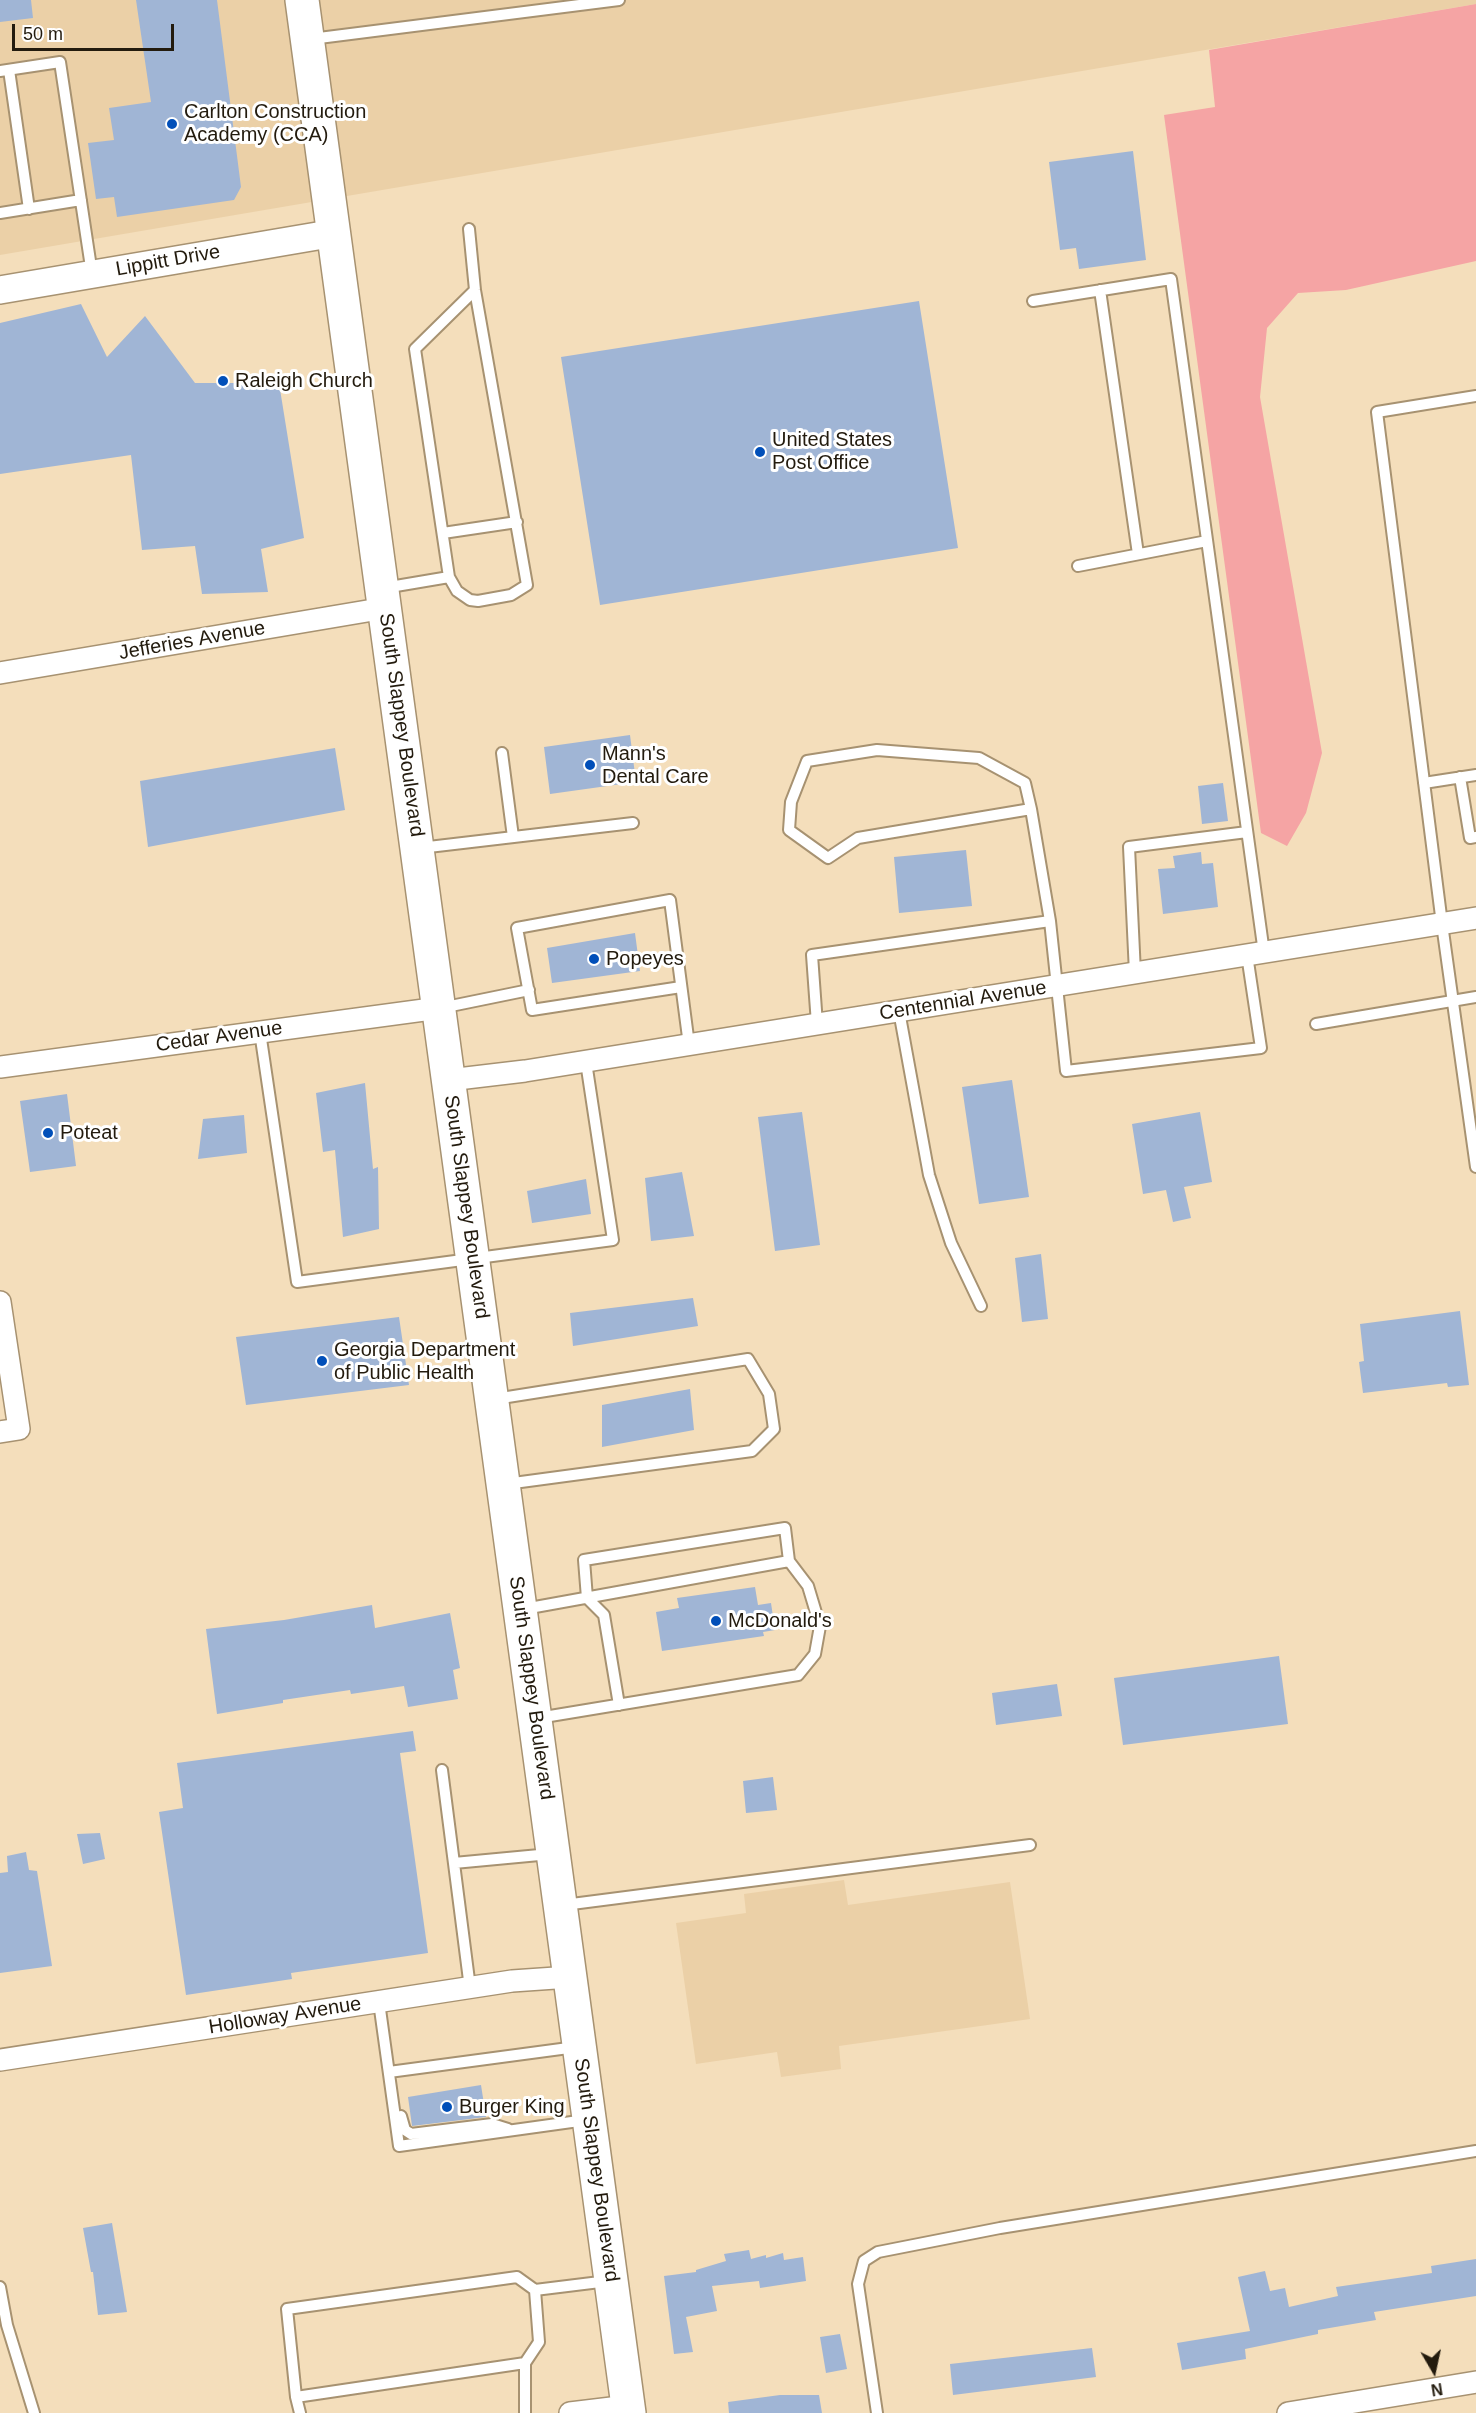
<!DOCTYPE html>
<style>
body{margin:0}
#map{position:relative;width:1476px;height:2413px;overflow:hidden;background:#f4debb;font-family:Arial,sans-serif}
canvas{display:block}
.north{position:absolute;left:1404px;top:2341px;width:60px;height:60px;-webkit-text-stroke:4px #fff;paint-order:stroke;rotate:171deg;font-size:16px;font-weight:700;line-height:24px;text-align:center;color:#231b0e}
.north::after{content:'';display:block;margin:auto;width:21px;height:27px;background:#231b0e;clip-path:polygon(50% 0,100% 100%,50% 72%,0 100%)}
.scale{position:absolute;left:12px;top:24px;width:162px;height:27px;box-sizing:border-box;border:3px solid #231b0e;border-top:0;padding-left:8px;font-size:18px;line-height:21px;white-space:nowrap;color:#231b0e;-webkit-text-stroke:4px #fff;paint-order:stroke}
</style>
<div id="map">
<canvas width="1476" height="2413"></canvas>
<div class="north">N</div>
<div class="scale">50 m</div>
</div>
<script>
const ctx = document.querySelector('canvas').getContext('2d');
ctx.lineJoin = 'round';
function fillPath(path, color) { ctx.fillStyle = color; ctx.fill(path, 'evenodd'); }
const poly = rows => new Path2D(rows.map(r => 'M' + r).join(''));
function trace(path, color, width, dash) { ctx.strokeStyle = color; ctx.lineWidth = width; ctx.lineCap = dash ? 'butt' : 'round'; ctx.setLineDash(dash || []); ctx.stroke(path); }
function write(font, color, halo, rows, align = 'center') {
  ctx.font = font + ' Arial,sans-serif'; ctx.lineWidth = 6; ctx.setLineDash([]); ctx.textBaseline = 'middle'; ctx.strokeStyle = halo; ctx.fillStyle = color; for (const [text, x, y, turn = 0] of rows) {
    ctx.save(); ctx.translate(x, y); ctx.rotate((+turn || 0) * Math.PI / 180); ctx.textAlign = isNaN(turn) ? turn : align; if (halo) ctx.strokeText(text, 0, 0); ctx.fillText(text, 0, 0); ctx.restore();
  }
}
fillPath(poly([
 [0,0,1476,0,1476,4,0,255],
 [844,1880,848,1905,1010,1882,1030,2019,839,2046,841,2069,781,2077,777,2052,696,2064,676,1923,746,1913,744,1894]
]), '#ebd0a7');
fillPath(poly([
 [1476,4,1476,261,1346,290,1298,293,1267,328,1260,397,1322,753,1306,813,1287,846,1261,833,1164,115,1215,107,1209,50]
]), '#f5a4a4');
fillPath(poly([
 [0,0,31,0,33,18,0,22],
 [136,0,217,0,241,187,234,200,117,217,114,197,96,199,88,143,114,140,109,108,151,102],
 [1133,151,1146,260,1079,269,1076,248,1060,250,1049,162],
 [919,301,958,548,600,605,561,357],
 [81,304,107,357,145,316,195,383,279,383,304,538,261,549,268,592,202,594,195,546,142,550,131,455,0,474,0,323],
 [630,735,636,782,550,794,544,747],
 [335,748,345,810,148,847,140,781],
 [1223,783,1228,821,1202,824,1198,786],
 [966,850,972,906,899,913,894,857],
 [1201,852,1202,864,1213,863,1218,907,1163,914,1158,869,1175,868,1173,856],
 [635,933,640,971,552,983,547,948],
 [1012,1080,1029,1197,979,1204,962,1087],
 [365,1083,373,1169,378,1167,379,1229,343,1237,335,1150,323,1152,316,1093],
 [67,1094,76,1166,30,1172,20,1101],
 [802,1112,820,1245,775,1251,758,1117],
 [1200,1112,1212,1182,1184,1187,1191,1218,1173,1222,1166,1190,1143,1194,1132,1124],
 [244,1115,247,1153,198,1159,203,1119],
 [682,1172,694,1236,651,1241,645,1178],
 [586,1179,591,1214,532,1223,527,1191],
 [1041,1254,1048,1319,1022,1322,1015,1258],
 [693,1298,698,1326,573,1346,570,1313],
 [1460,1311,1469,1385,1448,1387,1447,1383,1363,1393,1359,1362,1364,1361,1360,1324],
 [399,1317,409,1385,246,1405,236,1337],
 [690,1389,694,1430,602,1447,602,1405],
 [755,1587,758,1605,771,1603,775,1630,763,1632,764,1636,662,1651,656,1612,679,1608,677,1598],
 [372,1605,375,1628,450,1613,460,1668,453,1670,458,1699,408,1707,404,1686,351,1694,350,1690,283,1700,283,1703,217,1714,206,1629,284,1620],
 [1279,1656,1288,1724,1123,1745,1114,1678],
 [1057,1684,1062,1716,996,1725,992,1693],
 [413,1731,416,1751,400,1753,428,1953,291,1973,292,1979,186,1995,159,1812,183,1808,177,1763],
 [773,1777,777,1810,746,1813,743,1781],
 [100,1833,105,1859,83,1864,77,1834],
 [26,1852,29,1870,37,1871,52,1966,0,1973,0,1873,8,1872,7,1856],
 [481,2085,486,2117,412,2126,408,2097],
 [112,2223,127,2312,98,2315,93,2272,91,2272,83,2228],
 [749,2250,751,2259,766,2255,766,2258,783,2253,784,2260,803,2257,806,2281,760,2288,759,2281,712,2286,717,2311,686,2317,693,2352,674,2354,664,2276,696,2272,696,2270,726,2261,724,2254],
 [1476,2259,1476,2296,1374,2312,1376,2320,1318,2330,1318,2334,1245,2349,1246,2359,1182,2370,1177,2343,1250,2331,1238,2277,1265,2271,1270,2291,1285,2288,1289,2307,1338,2296,1336,2287,1432,2273,1431,2266],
 [840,2334,847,2369,826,2373,820,2337],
 [1092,2348,1096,2377,953,2395,950,2364],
 [780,2395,819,2395,822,2413,729,2413,728,2402]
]), '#a0b5d5');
const service = poly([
 [311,39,619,0],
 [9,70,29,209],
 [0,71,60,62,92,274],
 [0,213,81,200],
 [469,229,475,290,527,585,511,595,478,601,470,600,457,591,449,577,415,349,475,290],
 [1100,290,1138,554],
 [1033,301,1171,279,1264,953],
 [1476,396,1377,412,1442,924,1476,1167],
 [443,533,517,522],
 [1078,566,1207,541],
 [384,588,449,577],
 [502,753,513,837],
 [1460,777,1470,838,1476,837],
 [1424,783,1476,775],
 [1031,809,1025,783,979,758,877,750,807,761,791,802,789,830,828,858,858,838,1031,809,1050,921],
 [420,848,633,823],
 [1135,973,1129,847,1247,832],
 [681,987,532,1010,517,928,670,900,689,1045],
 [441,1008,529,990],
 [899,1011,929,1175,951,1243,981,1306],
 [817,1024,812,955,1050,921,1066,1071,1261,1048,1247,955],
 [1316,1024,1476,997],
 [260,1032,297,1282,613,1240,586,1062],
 [495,1399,748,1359,769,1394,774,1429,752,1451,506,1484],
 [524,1609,789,1561,808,1586,820,1626,815,1654,798,1675,538,1718],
 [619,1705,604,1615,587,1598,584,1560,785,1528,789,1561],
 [442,1770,470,1988],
 [454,1863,550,1854],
 [564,1905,1030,1845],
 [379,2002,399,2146,586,2120],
 [389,2072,576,2047],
 [401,2116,405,2130,411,2134,492,2124,508,2129],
 [0,2287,7,2325,34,2413],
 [296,2397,287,2309,517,2277,535,2290],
 [300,2413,296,2397,525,2363],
 [525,2413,525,2363,539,2342,535,2290,608,2281],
 [877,2413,858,2284,864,2261,878,2252,1000,2228,1476,2151]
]);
const minor = poly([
 [0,673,385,608],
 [0,1067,439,1008],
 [449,1080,525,1071,1476,918],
 [0,1302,19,1429,0,1432],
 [0,2060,512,1981,570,1977],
 [570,2413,628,2406],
 [1288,2413,1476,2382]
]);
const tertiary = poly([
 [0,290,335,233]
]);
const primary = poly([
 [302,0,629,2413]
]);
trace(service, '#a79271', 14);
trace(minor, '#a79271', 24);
trace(tertiary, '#a79271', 30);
trace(primary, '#a79271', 36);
trace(service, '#fff', 10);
trace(minor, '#fff', 21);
trace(tertiary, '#fff', 27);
trace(primary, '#fff', 33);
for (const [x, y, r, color] of [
 [172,124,6,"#014fb9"],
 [223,381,6,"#014fb9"],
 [760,452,6,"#014fb9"],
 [590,765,6,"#014fb9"],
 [594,959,6,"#014fb9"],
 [48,1133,6,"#014fb9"],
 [322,1361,6,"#014fb9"],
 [716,1621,6,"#014fb9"],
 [447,2107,6,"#014fb9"]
]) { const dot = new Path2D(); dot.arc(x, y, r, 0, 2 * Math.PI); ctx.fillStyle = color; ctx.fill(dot); trace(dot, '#fff', 2); }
write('20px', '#231b0e', '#fff', [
 ["Carlton Construction",184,112],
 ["Academy (CCA)",184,135],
 ["Raleigh Church",235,381],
 ["United States",772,440],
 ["Post Office",772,463],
 ["Mann's",602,754],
 ["Dental Care",602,777],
 ["Popeyes",606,959],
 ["Poteat",60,1133],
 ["Georgia Department",334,1350],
 ["of Public Health",334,1373],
 ["McDonald's",728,1621],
 ["Burger King",459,2107]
], 'left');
write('20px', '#231b0e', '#fff', [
 ["Lippitt Drive",168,261,-10],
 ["Jefferies Avenue",192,641,-10],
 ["South Slappey Boulevard",401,725,82],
 ["Centennial Avenue",963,1001,-9],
 ["Cedar Avenue",219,1037,-8],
 ["South Slappey Boulevard",466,1207,82],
 ["South Slappey Boulevard",531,1688,82],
 ["Holloway Avenue",285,2016,-9],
 ["South Slappey Boulevard",596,2170,82]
]);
</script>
